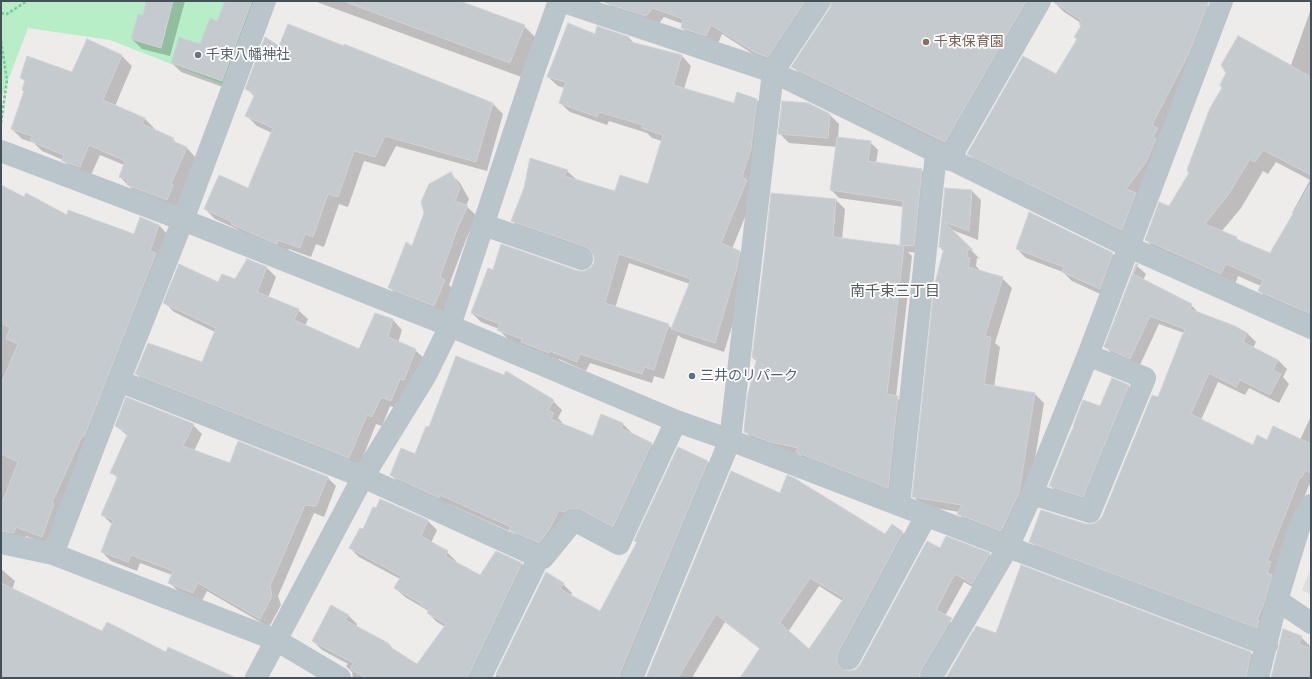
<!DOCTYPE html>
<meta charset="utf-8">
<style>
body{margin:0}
#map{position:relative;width:1312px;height:679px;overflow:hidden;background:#eeebeb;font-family:Rubik,sans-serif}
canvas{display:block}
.frame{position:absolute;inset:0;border:2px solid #445159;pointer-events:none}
</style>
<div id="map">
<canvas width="1312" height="679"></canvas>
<div class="frame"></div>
</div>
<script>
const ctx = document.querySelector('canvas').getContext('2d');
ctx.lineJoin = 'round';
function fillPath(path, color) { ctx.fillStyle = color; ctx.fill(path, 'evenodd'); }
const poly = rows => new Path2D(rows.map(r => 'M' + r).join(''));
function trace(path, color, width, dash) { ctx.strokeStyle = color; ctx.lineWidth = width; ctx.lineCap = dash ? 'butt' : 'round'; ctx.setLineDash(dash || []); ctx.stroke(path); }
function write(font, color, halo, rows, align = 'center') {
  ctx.font = font + ' Rubik,"Noto Sans JP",sans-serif'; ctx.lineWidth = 3.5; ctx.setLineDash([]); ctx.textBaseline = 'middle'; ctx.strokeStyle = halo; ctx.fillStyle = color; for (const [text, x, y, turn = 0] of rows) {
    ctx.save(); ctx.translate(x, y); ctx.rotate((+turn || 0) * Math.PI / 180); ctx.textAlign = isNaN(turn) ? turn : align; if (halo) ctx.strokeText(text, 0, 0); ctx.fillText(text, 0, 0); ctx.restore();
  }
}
fillPath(poly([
 [1311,569,1311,595,1302,590]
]), '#dfdcde');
fillPath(poly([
 [1,1,259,1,230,87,110,40,28,28,1,99]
]), '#b7eec7');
fillPath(poly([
 [147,1,185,1,170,56,142,49,132,39,143,17],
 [226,1,266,1,231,90,181,72,172,63,201,45,217,22],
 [314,1,457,1,524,26,541,43,527,79],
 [607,1,823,1,767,63,722,34,717,46,692,38,682,28,683,24,664,17,657,26,617,13,606,2],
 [833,1,1043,1,955,152,803,77,793,67,832,8],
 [1053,1,1200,1,1207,5,1217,15,1132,239,979,164,968,153,1056,76,1078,40,1082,26,1081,23,1064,12],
 [1311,9,1311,321,1272,303,1259,291,1261,286,1238,276,1234,287,1159,253,1146,240,1169,207,1190,173,1228,73,1222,65,1239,36,1291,65],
 [1276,162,1310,180,1292,213,1294,214,1271,254,1240,241,1236,238,1221,232,1241,208,1263,171,1268,174],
 [598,28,629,38,635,44,682,56,691,66,684,89,734,104,757,100,766,109,756,190,732,249,739,251,749,261,747,278,724,352,682,338,678,335,664,379,654,376,652,383,590,363,586,371,559,359,558,362,508,339,499,330,499,329,481,322,472,313,493,271,585,272,591,269,595,263,595,256,522,230,512,221,567,171,577,180,616,193,649,185,662,141,652,138,647,133,609,121,607,125,570,112,560,103,565,88,558,86,548,77,596,35],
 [629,263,690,284,672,329,668,325,615,308],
 [87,40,122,56,132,66,115,106,145,119,155,129,154,131,173,139,178,145,187,148,197,159,177,210,138,195,120,177,124,165,100,155,90,177,74,171,63,160,42,151,34,143,22,139,12,129,24,92,23,90,25,82,21,77,72,73],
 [279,47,492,103,503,114,487,171,396,146,385,167,364,161,348,207,339,204,324,247,316,244,311,257,289,249,287,254,243,235,237,229,215,219,205,209,248,189,272,133,257,126,246,115,255,97,247,89],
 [830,115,839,124,838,138,870,142,878,150,876,163,921,170,929,177,921,253,908,252,912,256,896,397,906,406,897,495,806,461,801,455,780,450,753,440,745,431,757,362,753,358,836,200,845,209,842,240,904,247,901,244,904,207,839,198,831,190,837,147,789,143,779,133],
 [451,174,460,183,469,199,466,206,477,216,467,237,449,285,454,290,443,315,399,297,390,288,412,248],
 [1,186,24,198,67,216,134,236,159,225,168,235,51,546,26,536,23,542,1,543],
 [946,189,972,191,981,200,978,240,950,229,980,259,977,258,976,266,979,269,979,271,1002,278,1012,288,995,343,1000,347,994,387,1035,394,1044,403,1028,502,1011,540,968,523,958,514,959,512,923,506,913,496,944,252,940,247],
 [1017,249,1113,254,1122,263,1109,298,1072,281,1063,272,1026,258],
 [1136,265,1146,274,1143,280,1191,305,1200,314,1247,333,1256,342,1253,348,1278,360,1287,369,1283,377,1289,384,1279,403,1249,388,1245,395,1218,382,1201,420,1254,446,1268,441,1300,440,1311,416,1311,486,1309,485,1276,569,1266,636,1039,550,1030,541,1086,525,1093,525,1102,518,1159,399,1184,333,1159,324,1139,367,1115,356,1105,347],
 [267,268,276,277,268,298,298,310,308,319,305,326,360,350,376,314,393,320,402,330,398,343,415,350,425,359,400,410,390,406,382,426,376,424,359,467,146,383,136,374,203,363,215,332,174,312,165,303,219,284,235,281],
 [1128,386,1137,394,1091,505,1059,495,1051,486,1100,408],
 [553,401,562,410,558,418,562,422,562,424,593,437,602,416,623,424,632,433,651,444,661,453,623,535,584,516,548,552,520,539,514,533,449,504,448,506,400,484,391,475,415,455,430,429],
 [193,425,202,434,194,451,230,464,327,477,336,486,324,517,314,513,278,596,281,605,269,627,207,591,202,601,178,591,169,582,172,575,140,563,137,571,111,561,102,552,113,525,102,515,118,479,112,472,128,436,116,426],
 [707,461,717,471,631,678,495,678,546,573,563,584,572,593,571,596,601,613],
 [780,494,886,535,903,533,911,541,845,668,846,672,856,671,861,666,940,550,989,554,998,563,981,592,964,582,945,616,954,625,918,678,742,678,760,649,725,622,693,676,696,678,647,678],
 [819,586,843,601,809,651,788,632],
 [381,500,428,521,437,530,431,543,447,552,456,561,456,563,481,576,522,564,531,573,480,678,353,678,352,672,346,666,348,664,322,650,313,641,348,615,357,624,356,627,388,643,396,652,418,665,445,627,437,622,428,613,429,611,427,610,405,597,395,588,400,579,359,557,350,548,377,510],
 [1021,566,1251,653,1260,662,1256,678,947,678,997,634],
 [1,569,15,581,12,590,103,632,167,653,169,648,230,675,233,678,1,678],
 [1301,637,1310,646,1309,649,1311,650,1311,678,1272,678]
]), '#0003');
const building = poly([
 [146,1,173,1,161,48,131,39,138,14,143,15,146,1],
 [225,1,252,1,222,81,171,63,179,37,200,44,210,18,217,21,225,1],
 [348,1,460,1,525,25,510,63,348,3,348,1],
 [606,1,805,1,768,57,756,53,711,25,706,36,681,28,683,19,653,8,646,16,605,3,606,1],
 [832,1,1026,1,945,142,791,67,830,8,832,1],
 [1052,1,1209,1,1189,53,1152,125,1158,128,1153,137,1156,139,1146,162,1126,189,1136,193,1122,230,967,154,1023,56,1056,74,1077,39,1074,37,1081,26,1079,24,1081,20,1052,1],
 [568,23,595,34,597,26,629,37,627,41,682,55,673,85,734,103,737,92,757,99,751,149,742,177,747,180,721,243,740,251,737,268,715,343,671,329,691,279,619,254,605,303,669,324,654,370,644,367,642,374,580,354,577,362,550,351,549,353,521,342,522,339,497,330,500,324,471,313,488,268,493,270,501,244,578,271,585,271,590,268,594,263,594,256,591,251,586,247,511,221,524,188,530,158,568,170,564,176,615,191,620,175,648,184,663,135,642,128,643,125,599,112,597,117,559,103,566,82,547,77,568,23],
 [288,24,344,46,344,44,493,103,476,162,385,136,375,157,354,151,338,197,328,194,313,237,305,234,300,248,278,240,277,244,260,237,231,224,232,222,204,209,219,175,248,188,273,128,245,116,255,94,245,89,265,37,279,46,288,24],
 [1238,36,1311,77,1311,175,1263,150,1255,162,1250,159,1228,195,1205,224,1237,237,1236,239,1270,253,1311,183,1311,314,1258,291,1263,280,1226,264,1221,274,1145,240,1159,202,1169,206,1189,173,1187,170,1210,108,1222,88,1220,85,1226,73,1221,65,1238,36],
 [87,39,122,55,103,100,145,118,142,124,174,138,172,141,187,147,171,184,173,185,167,200,127,185,128,180,119,177,125,161,89,145,80,167,62,161,64,155,30,141,32,136,11,129,24,91,22,90,25,80,20,78,27,56,72,72,87,39],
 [782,101,808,103,830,114,828,138,778,134,782,101],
 [837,137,871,141,868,161,922,169,914,246,900,245,903,201,830,190,837,137],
 [451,172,460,188,455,201,468,206,458,227,440,277,445,280,434,306,388,288,406,242,412,246,424,213,421,202,429,184,451,172],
 [1,185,24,197,26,193,67,215,68,210,134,234,140,217,159,225,150,251,156,253,84,437,82,436,52,503,54,504,42,537,16,527,14,533,1,531,1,505,18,462,1,454,1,384,18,344,6,339,10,328,1,323,1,185],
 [945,188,972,190,969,231,944,222,973,250,968,249,967,257,970,258,968,267,1003,277,985,336,991,337,984,384,1035,393,1019,493,1001,531,957,514,962,505,912,497,934,287,944,248,939,247,945,188],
 [771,193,836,199,833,237,904,246,887,394,898,396,888,488,796,452,798,448,770,442,744,432,747,398,757,358,752,358,764,260,771,193],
 [1029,212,1113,253,1100,289,1062,272,1064,267,1016,249,1029,212],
 [247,259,267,267,257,292,299,309,294,320,359,349,375,313,393,319,388,337,416,349,404,380,400,379,391,401,381,397,372,417,367,415,349,458,135,374,148,343,202,362,216,328,163,303,179,264,218,282,222,274,235,279,247,259],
 [1136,264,1138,264,1133,274,1192,304,1190,309,1235,326,1247,333,1243,342,1278,360,1273,370,1281,374,1270,395,1240,380,1236,387,1209,373,1191,414,1253,445,1257,435,1267,440,1273,426,1311,444,1311,473,1305,470,1302,478,1300,477,1267,561,1271,562,1267,573,1272,575,1263,606,1257,620,1259,620,1257,628,1029,542,1041,510,1086,524,1093,524,1098,521,1102,517,1152,395,1158,397,1182,336,1185,329,1150,316,1130,359,1104,347,1136,264],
 [456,356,504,375,506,371,554,400,548,410,554,413,551,419,593,436,601,414,623,423,621,428,652,443,613,527,580,509,574,508,569,509,564,512,559,510,549,530,539,543,509,530,511,527,440,495,439,498,390,475,401,448,415,454,426,426,429,427,456,356],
 [1112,378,1129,385,1083,497,1049,486,1068,439,1074,426,1073,426,1083,400,1100,406,1112,378],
 [126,397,194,424,183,446,230,463,238,441,328,477,316,506,305,505,270,586,272,596,260,619,198,583,193,593,168,583,173,571,131,555,128,562,101,552,113,520,101,515,118,476,110,473,128,433,115,426,126,397],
 [678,447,708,461,620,673,620,678,504,678,496,674,546,572,564,583,560,589,600,611,637,542,634,541,678,447],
 [731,471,780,493,787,475,794,478,885,534,892,524,903,532,838,653,837,659,838,665,843,670,850,671,855,670,860,665,927,541,940,548,946,536,990,553,972,584,955,574,936,610,952,618,920,672,919,678,740,678,760,648,716,614,678,678,646,678,731,471],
 [810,578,844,598,809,649,780,623,810,578],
 [380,499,428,520,421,536,448,551,445,556,480,575,496,551,522,563,467,678,366,678,350,669,353,663,312,641,331,605,349,615,345,620,388,643,387,645,417,664,446,624,427,613,429,609,421,605,422,604,394,588,401,576,349,548,360,528,363,529,373,507,376,508,380,499],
 [1021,565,1251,652,1246,678,946,678,973,631,974,631,976,626,996,633,1021,565],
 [1,583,102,631,107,622,166,652,168,647,236,678,1,678,1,583],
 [1283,629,1302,636,1299,644,1311,649,1311,678,1271,678,1283,629]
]);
fillPath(building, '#c5cacf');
trace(building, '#cfd2d7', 1);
trace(poly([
 [1,13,7,14,27,1],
 [1,41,7,80,1,123]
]), '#6fcc95', 2.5, [3, 2]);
trace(poly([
 [561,1,773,72,1129,247,1311,328],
 [1,151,183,220,265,1],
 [949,160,1040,1],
 [484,225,582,259],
 [119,381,363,477,539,557],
 [1032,494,1090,512,1145,378,1088,355],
 [899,505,936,154],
 [1,543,53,554,276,640,340,678],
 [53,554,119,381,183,220,450,326,676,421,730,440,1008,547,1267,645],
 [1277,600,1311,623],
 [849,659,926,516],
 [256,678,363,477,426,375,450,326,535,68,559,1],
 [480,678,539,557,543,558,574,520,619,544,676,421],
 [632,678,730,440,773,72,820,1],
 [931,678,1008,547,1032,494,1088,355,1222,1],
 [1258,678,1277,600,1299,528,1311,505]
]), '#b9c5cb', 22);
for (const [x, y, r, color] of [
 [926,42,4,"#8d6e63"],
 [198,55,4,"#6b7280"],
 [692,376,4,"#5c6f8a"]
]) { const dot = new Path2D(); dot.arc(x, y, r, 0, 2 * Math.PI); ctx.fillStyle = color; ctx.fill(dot); trace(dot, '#fff', 1.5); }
write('14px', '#785e54', '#fff', [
 ["千束保育園",934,42]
], 'left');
write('14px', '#5b616d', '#fff', [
 ["千束八幡神社",206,55]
], 'left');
write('14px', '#4e5e75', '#fff', [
 ["三井のリパーク",700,376]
], 'left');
write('15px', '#585d60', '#fff', [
 ["南千束三丁目",895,292]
]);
</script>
